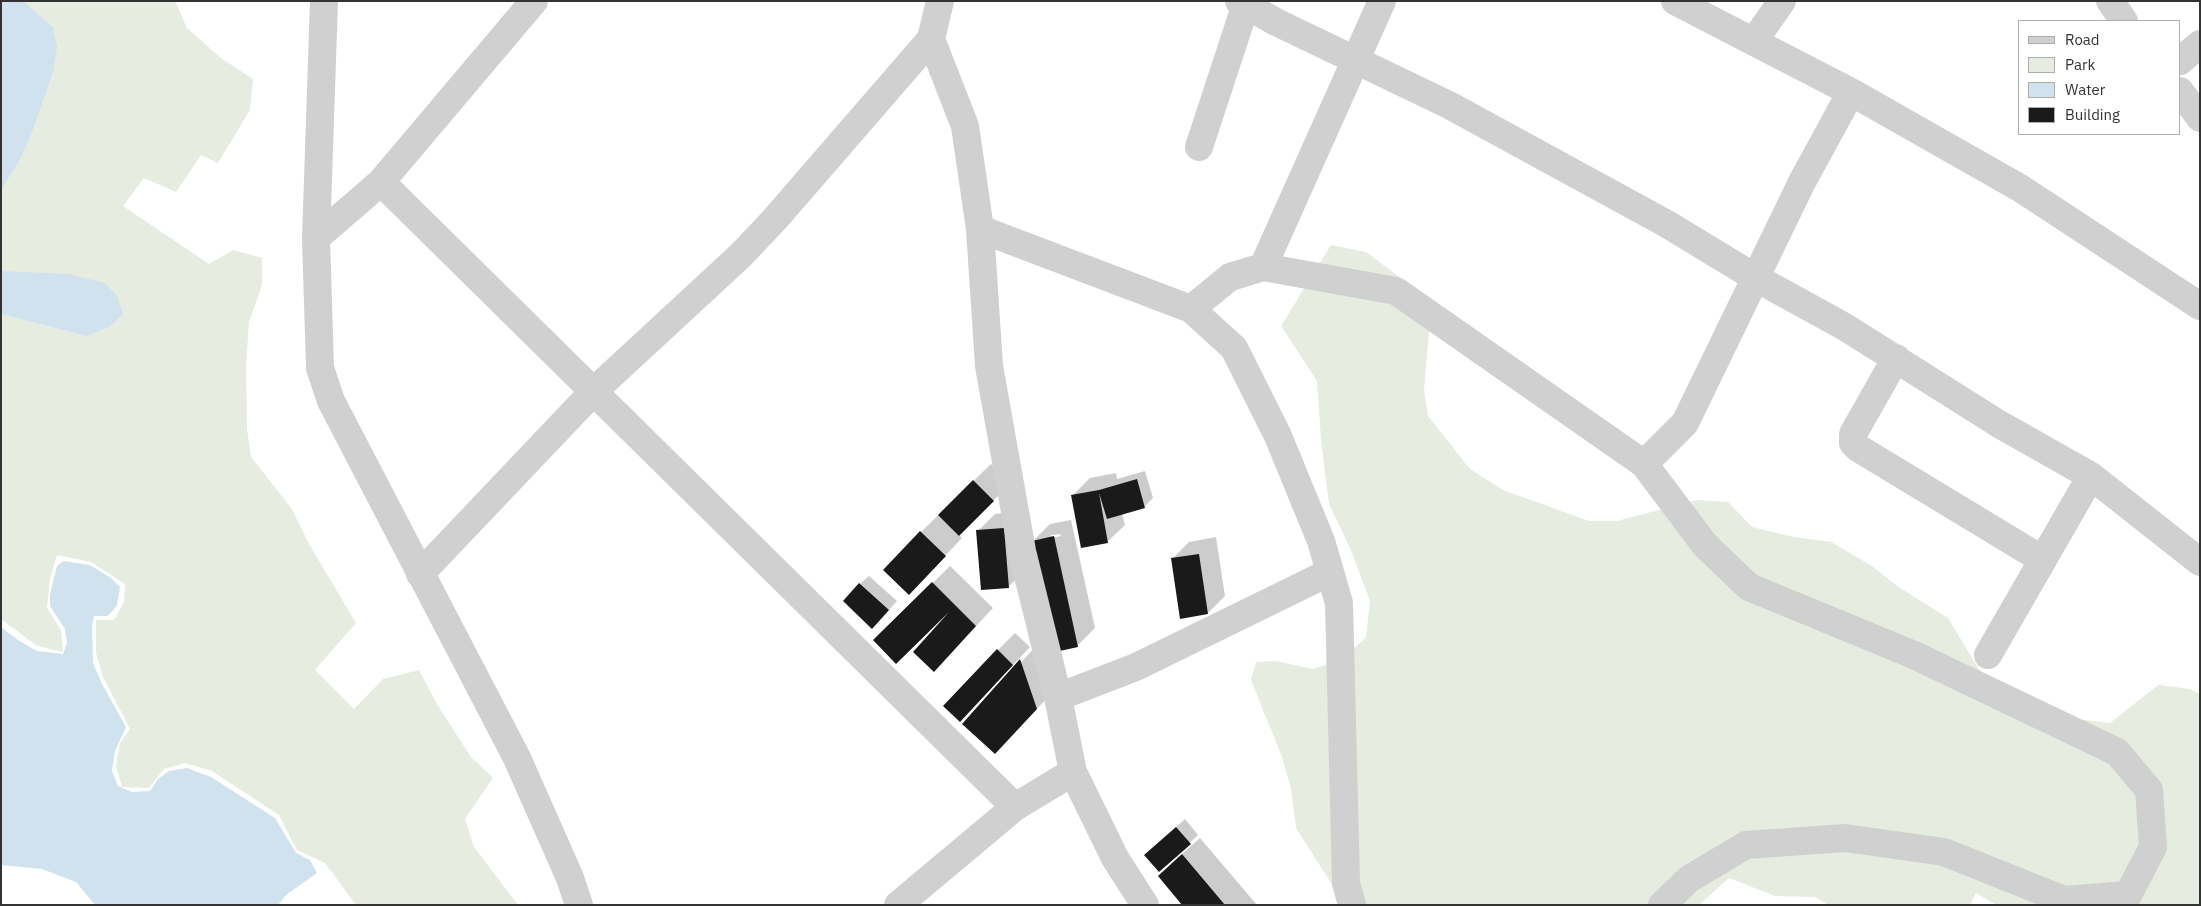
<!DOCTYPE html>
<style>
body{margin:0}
#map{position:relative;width:2201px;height:906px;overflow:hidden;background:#fff;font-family:"IBM Plex Sans",sans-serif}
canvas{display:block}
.frame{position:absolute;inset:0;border:2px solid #333;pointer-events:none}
.legend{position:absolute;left:2018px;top:20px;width:162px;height:115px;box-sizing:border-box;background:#fff;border:1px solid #adadad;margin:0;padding:6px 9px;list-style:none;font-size:15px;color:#333}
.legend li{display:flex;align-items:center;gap:10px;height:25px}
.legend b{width:25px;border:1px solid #adadad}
</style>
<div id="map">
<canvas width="2201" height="906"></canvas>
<div class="frame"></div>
<ul class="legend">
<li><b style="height:6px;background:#d0d0d0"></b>Road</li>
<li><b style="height:14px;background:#e6ecdf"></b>Park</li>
<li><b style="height:14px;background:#cfe2ee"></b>Water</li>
<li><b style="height:14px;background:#1a1a1a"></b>Building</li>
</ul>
</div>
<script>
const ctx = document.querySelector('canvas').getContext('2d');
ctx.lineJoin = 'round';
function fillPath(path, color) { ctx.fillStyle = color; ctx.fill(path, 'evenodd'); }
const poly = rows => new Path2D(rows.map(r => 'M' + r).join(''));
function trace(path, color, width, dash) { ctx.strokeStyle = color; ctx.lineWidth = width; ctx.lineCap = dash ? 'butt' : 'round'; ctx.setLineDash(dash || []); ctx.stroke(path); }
fillPath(poly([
 [23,1,175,1,187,28,221,58,253,79,250,110,218,163,201,155,176,192,144,178,123,206,209,264,233,250,262,258,262,285,249,322,246,366,247,429,251,457,292,509,309,544,356,623,315,670,354,709,383,679,419,670,438,706,471,757,493,778,465,819,474,847,518,905,356,905,325,863,297,850,279,815,212,771,185,763,164,769,149,788,122,787,116,766,120,743,130,729,103,677,96,653,96,620,114,620,124,602,125,584,91,562,57,555,50,579,47,608,61,630,63,652,37,646,1,619,1,314,86,336,26,273,1,271,1,190,19,162,32,133,53,73,53,27],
 [1331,245,1366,252,1402,279,1431,307,1424,390,1428,416,1470,469,1503,490,1589,521,1617,521,1697,500,1728,502,1752,527,1794,537,1831,542,1872,566,1897,586,1948,618,1983,676,2067,718,2110,723,2158,685,2190,689,2200,694,2200,905,1997,905,1976,893,1970,905,1828,905,1815,897,1775,896,1729,878,1699,905,1345,905,1296,828,1291,789,1282,757,1251,680,1256,662,1276,661,1312,669,1342,660,1366,637,1370,601,1351,550,1329,504,1321,440,1317,381,1281,326]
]), '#e6ecdf');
fillPath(poly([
 [1,1,23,1,53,27,57,47,53,73,32,133,19,162,1,190],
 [1,271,69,274,105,283,117,296,123,314,109,327,86,336,1,314],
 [63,561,90,565,111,578,120,587,117,605,112,612,107,616,94,616,92,627,93,663,102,684,126,727,115,751,112,771,118,786,132,792,150,791,158,779,169,771,187,768,211,777,275,818,296,853,310,860,317,873,286,895,278,905,95,905,76,882,42,869,1,865,1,627,18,640,37,651,63,654,67,643,65,629,50,606,50,594,57,566]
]), '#cfe2ee');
fillPath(poly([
 [991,464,1011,483,959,535,962,538,926,576,921,532],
 [1145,471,1153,498,1144,507,1122,513,1125,525,1107,542,1073,495,1090,478,1116,473,1117,479],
 [1020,511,1026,570,1008,587,978,531,995,514],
 [1071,520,1095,628,1077,646,1033,541,1050,524],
 [1060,534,1061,536,1051,538,1051,535],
 [1216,537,1225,596,1208,613,1181,617,1172,559,1189,542],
 [950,566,993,608,951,653,948,613,896,662,875,640],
 [869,576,897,601,881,619,860,584],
 [1015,633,1030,647,977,703,998,650],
 [1038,644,1054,691,1012,735,964,724],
 [1185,819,1198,835,1177,855,1179,857,1200,838,1257,905,1184,905,1159,876,1178,857,1154,847]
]), '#0003');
fillPath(poly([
 [1137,479,1145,508,1107,519,1099,493,1108,543,1081,548,1071,495,1099,490],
 [973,480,994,501,959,536,938,515],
 [1004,528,1009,588,981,590,976,530],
 [920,531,946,556,909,595,883,570],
 [1054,536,1078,647,1055,652,1032,541],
 [1199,554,1208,614,1180,619,1171,558],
 [932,582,976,626,934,672,913,652,949,612,896,664,873,640],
 [859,583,889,610,872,629,843,601],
 [997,649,1013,665,960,722,943,706],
 [1020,659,1037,709,995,754,962,724],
 [1176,827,1191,844,1159,872,1144,855],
 [1182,854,1225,905,1182,905,1158,876]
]), '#1a1a1a');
trace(poly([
 [324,1,316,238,320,368,331,401,517,758,570,878,579,905],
 [940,1,931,39,965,126,980,229,989,366,1022,551,1058,697,1073,772,1115,858,1145,905],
 [1239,1,1276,22,1449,105,1667,224,1756,278,1845,327,1999,424,2091,476,2200,562],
 [1675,1,1851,92,2020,188,2200,306],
 [2110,1,2124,21],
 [1754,41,1782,1],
 [2180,61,2200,44],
 [2180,91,2200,118],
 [1199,147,1246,4],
 [381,182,1015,807],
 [980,229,1191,309,1234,348,1278,436,1321,541,1339,603,1346,883,1352,905],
 [316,238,381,182,534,1],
 [1263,267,1382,1],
 [1191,309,1230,277,1263,267,1396,291,1644,464,1705,545,1749,587,1914,655,2117,752,2149,790,2153,847,2128,895,2064,900,1944,852,1845,838,1746,845,1689,879,1662,905],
 [1896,358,1853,434,1853,443,1858,448,2043,560],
 [1644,464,1685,423,1802,182,1851,92],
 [420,574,595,390,741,255,775,219,931,39],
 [1988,655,2091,476],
 [1058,697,1136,667,1330,572],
 [898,905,1015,807,1073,772]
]), '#d0d0d0', 28);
</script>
